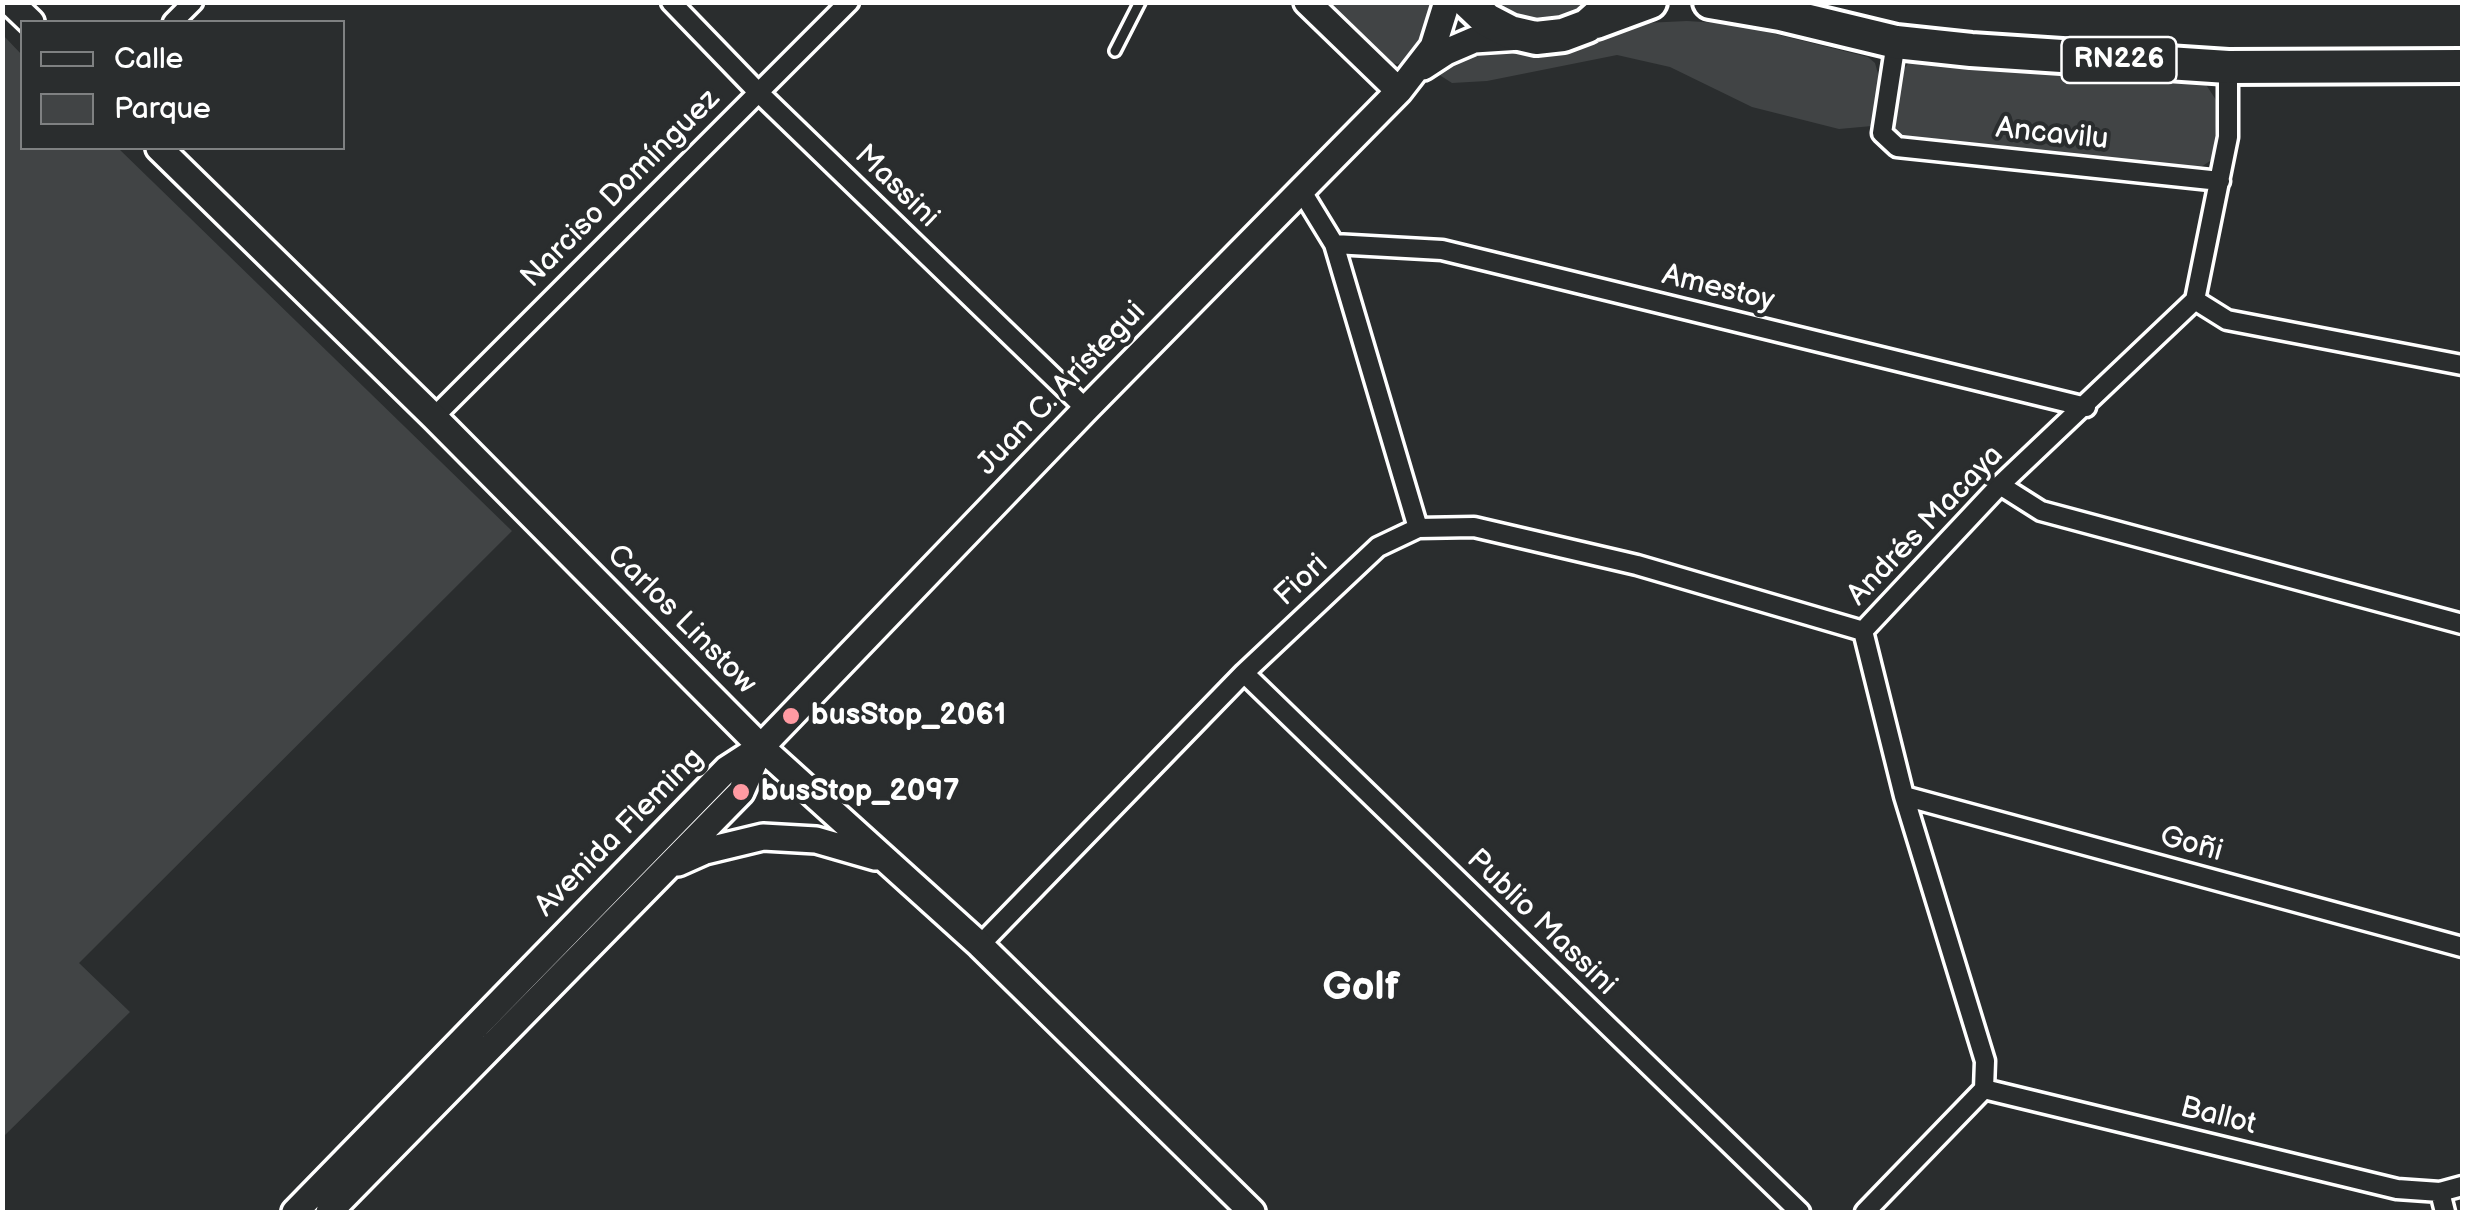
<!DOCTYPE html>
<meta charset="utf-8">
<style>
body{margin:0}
#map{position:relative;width:2465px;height:1215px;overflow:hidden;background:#2a2d2e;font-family:"Balsamiq Sans",sans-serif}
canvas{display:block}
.frame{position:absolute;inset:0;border:5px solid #fff;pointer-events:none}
.legend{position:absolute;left:20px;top:20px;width:325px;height:130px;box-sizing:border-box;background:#2a2d2e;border:2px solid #7f8182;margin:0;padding:12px 18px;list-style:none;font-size:30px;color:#fff}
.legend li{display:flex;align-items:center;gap:20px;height:50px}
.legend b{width:50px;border:2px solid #7f8182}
</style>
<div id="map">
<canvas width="2465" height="1215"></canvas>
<div class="frame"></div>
<ul class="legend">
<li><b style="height:12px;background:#2a2d2e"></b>Calle</li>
<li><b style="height:28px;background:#414445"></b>Parque</li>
</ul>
</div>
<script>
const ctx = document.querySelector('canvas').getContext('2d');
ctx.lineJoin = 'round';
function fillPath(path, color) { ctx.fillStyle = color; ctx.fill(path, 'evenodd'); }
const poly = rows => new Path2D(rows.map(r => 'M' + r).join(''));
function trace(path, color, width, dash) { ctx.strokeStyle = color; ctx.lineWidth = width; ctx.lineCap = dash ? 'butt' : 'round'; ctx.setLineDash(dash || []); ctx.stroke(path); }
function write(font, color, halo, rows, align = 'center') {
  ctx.font = font + ' "Balsamiq Sans",sans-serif'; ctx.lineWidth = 8; ctx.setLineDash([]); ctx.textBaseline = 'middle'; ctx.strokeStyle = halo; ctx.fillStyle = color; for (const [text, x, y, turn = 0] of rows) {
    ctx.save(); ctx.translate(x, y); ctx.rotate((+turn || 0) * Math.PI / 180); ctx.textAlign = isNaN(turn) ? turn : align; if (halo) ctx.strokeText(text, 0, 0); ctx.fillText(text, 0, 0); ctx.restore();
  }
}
fillPath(poly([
 [1318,3,1437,3,1432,24,1417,52,1406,62,1398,64,1386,63],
 [1485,3,1596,3,1561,23,1533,25,1506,18],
 [1687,21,1735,24,1868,57,1875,63,1880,81,1872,126,1839,129,1752,107,1670,67,1617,55,1487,81,1452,83,1438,74,1452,61,1477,46,1558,49,1645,23],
 [3,35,22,55,22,148,118,148,512,531,79,963,130,1012,3,1137],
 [1911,60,2201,77,2218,103,2213,159,2201,167,1907,141,1895,129,1903,70]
]), '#414445');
const lane = poly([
 [1115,51,1140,2]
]);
const street = poly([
 [671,2,757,91,1086,409],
 [173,22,193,2],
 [1896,42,1882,133,1897,147,2220,181],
 [1301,190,1334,244,1418,528],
 [1334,244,1442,250,2086,407],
 [2195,300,2227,320,2462,365],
 [434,417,849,2],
 [2000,485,2041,511,2462,624],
 [1244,673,1800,1212],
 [1904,796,2462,947],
 [980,945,1244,673,1378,547,1418,528,1474,527,1637,565,1863,631],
 [1984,1089,2397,1189,2440,1192],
 [1865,1212,1984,1089,1985,1061,1904,796,1863,631,2000,485,2195,300,2228,137,2228,67],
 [2445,1212,2440,1192,2462,1186]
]);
const secondary = poly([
 [10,2,31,22],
 [1307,2,1399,91],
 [1423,67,1446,52,1474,40,1521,37],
 [159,148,434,417,761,747,980,945,1252,1212],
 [678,863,705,851,763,837,816,840,875,857],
 [295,1212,727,769,761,747,1086,409,1399,91,1433,47,1447,2],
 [329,1212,741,792,761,747]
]);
const highway = poly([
 [1468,2,1487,20,1510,32,1536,38,1563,35,1587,26,1614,2],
 [1710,2,1780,14,1896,42,1971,50,2228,67,2462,66],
 [1596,22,1650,2]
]);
trace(lane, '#fff', 16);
trace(street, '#fff', 25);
trace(secondary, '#fff', 32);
trace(highway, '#fff', 40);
trace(lane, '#2a2d2e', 9);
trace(street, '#2a2d2e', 18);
trace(secondary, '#2a2d2e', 25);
trace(highway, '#2a2d2e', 32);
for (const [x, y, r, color] of [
 [791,716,10,"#ff9aa2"],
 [741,792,10,"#ff9aa2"]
]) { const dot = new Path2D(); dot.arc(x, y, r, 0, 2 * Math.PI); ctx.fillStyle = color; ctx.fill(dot); trace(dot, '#2a2d2e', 4); }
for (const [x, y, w] of [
 [2119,60,115]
]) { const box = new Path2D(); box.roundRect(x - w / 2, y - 23, w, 46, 8); ctx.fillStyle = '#2a2d2e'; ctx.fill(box); trace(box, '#fff', 2.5); }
write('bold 28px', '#fff', null, [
 ["RN226",2119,60]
]);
write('30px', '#fff', '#2a2d2e', [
 ["Ancavilu",2052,135,6],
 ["Massini",896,187,44],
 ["Narciso Domínguez",621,189,-45],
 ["Amestoy",1718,289,14],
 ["Juan C. Arístegui",1062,389,-46],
 ["Andrés Macaya",1926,526,-46],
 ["Fiori",1302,581,-43],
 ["Carlos Linstow",681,620,45],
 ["Avenida Fleming",620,833,-45],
 ["Goñi",2191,845,15],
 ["Publio Massini",1541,923,44],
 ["Ballot",2218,1117,14]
]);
write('bold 30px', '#fff', '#2a2d2e', [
 ["busStop_2061",811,716],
 ["busStop_2097",761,792]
], 'left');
write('bold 40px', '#fff', '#2a2d2e', [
 ["Golf",1361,989]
]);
</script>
